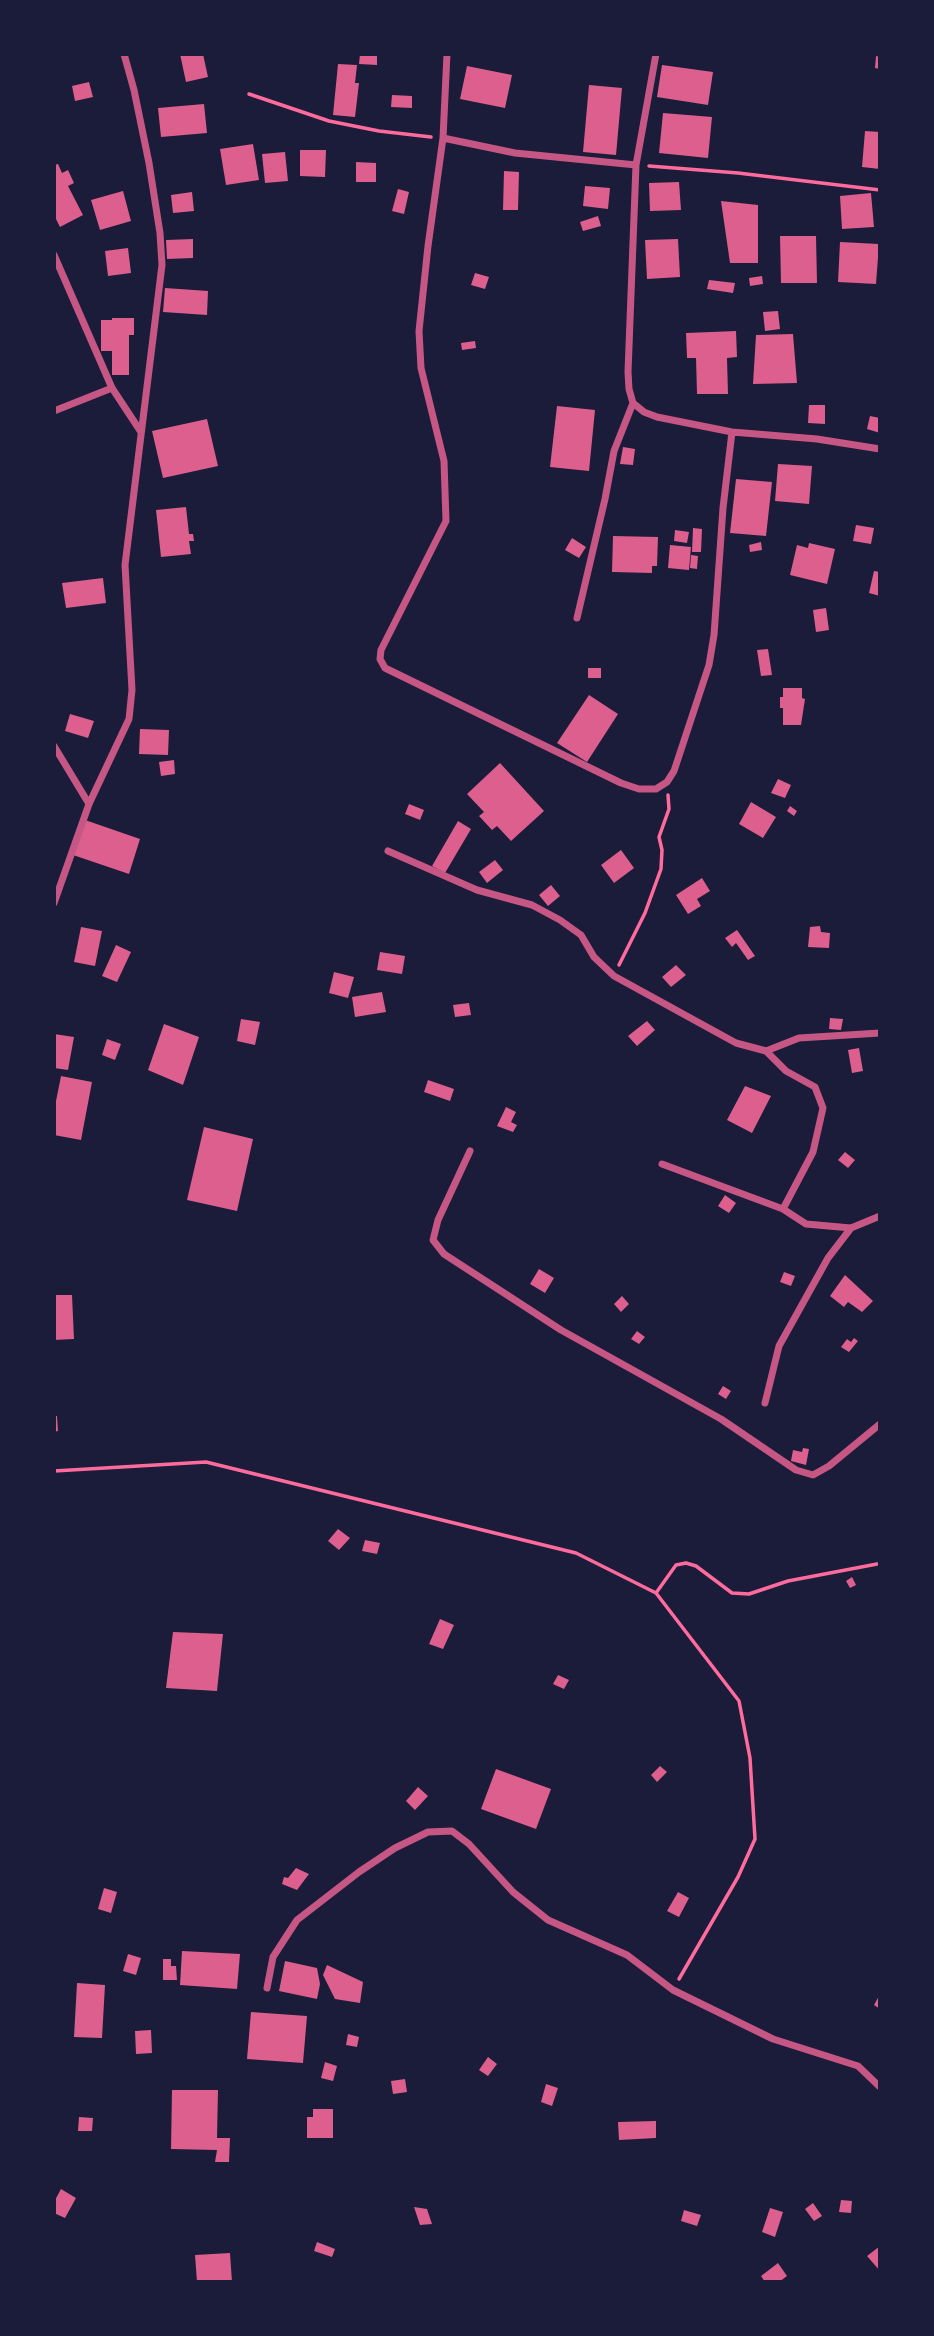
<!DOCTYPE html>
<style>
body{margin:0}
#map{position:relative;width:934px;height:2336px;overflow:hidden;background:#1b1b3a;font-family:"Fira Sans",sans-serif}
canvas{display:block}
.frame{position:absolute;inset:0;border:56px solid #1b1b3a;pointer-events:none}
</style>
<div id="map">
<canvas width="934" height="2336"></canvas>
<div class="frame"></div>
</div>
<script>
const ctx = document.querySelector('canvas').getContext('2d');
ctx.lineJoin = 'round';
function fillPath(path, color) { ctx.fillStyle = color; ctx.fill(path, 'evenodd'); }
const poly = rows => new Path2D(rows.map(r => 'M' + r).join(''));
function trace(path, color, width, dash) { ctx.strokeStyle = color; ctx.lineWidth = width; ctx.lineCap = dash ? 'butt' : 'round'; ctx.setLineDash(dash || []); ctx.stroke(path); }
fillPath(poly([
 [180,54,203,54,208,77,186,82],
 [360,54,377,54,377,65,359,64],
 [876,56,880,57,880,69,875,68],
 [338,64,357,65,355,83,359,83,355,117,333,115],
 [662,65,713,72,708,105,657,97],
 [467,66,512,75,505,108,460,99],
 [89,82,93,97,75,101,72,86],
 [589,85,622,88,616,155,583,152],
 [392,95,412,96,412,108,391,107],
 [204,104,207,133,161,137,158,108],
 [663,113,712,117,708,158,659,153],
 [865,131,880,132,880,169,862,167],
 [253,144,259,180,226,185,220,149],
 [300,150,326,150,325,177,300,176],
 [285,152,288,181,265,183,262,154],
 [356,162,376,163,376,182,356,182],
 [58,164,62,173,68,170,74,183,68,186,83,215,60,227,54,215,54,165],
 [504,171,519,172,518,210,503,210],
 [679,182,681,210,650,211,649,183],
 [585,186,610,188,608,209,583,206],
 [398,189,409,192,404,214,392,211],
 [123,191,131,221,100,230,91,200],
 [192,192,194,211,173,213,171,195],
 [871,193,874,227,842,229,840,196],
 [721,201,758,205,758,263,730,263],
 [598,216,601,226,583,231,580,222],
 [780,236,816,236,817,283,781,283],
 [193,239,193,258,167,259,166,240],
 [678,239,680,277,647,279,645,240],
 [840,242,879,244,876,284,838,282],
 [128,248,131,273,108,276,105,251],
 [475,273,489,277,485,289,471,285],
 [762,276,763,284,750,286,749,278],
 [709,280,735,283,733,293,707,289],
 [165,288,208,291,207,315,163,312],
 [778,311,780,329,765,331,763,312],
 [112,318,134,318,134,335,129,335,129,375,112,375,112,351,101,351,101,320,112,320],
 [736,331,737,357,727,358,728,394,697,394,696,358,687,358,686,333],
 [793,334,797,383,753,384,756,335],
 [475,341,476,348,462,350,461,343],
 [809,405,825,405,825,424,808,423],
 [557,406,595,410,589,471,550,467],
 [870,416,880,418,880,433,867,429],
 [207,419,218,466,163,478,152,431],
 [623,447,635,449,633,465,620,464],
 [778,464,812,466,809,504,775,501],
 [736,479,772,482,766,536,730,533],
 [186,507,189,534,193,534,194,541,189,541,191,554,161,557,156,510],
 [856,525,874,528,871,544,853,541],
 [693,528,702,529,701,552,692,552],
 [675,530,689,532,687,543,674,541],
 [613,536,658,537,657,566,652,566,652,573,612,572],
 [572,538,586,547,579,558,565,550],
 [761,542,762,550,750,552,749,545],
 [809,543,835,549,827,584,790,575,797,545,808,548],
 [670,545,691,547,689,570,668,568],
 [691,555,698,556,697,569,690,568],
 [874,571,880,572,880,596,869,593],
 [103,578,106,603,66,608,62,583],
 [826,608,829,630,816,632,813,610],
 [768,649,772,675,761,676,757,650],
 [588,668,601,668,601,678,588,678],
 [783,688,802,688,802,698,805,699,801,725,783,725,783,708,780,708,780,697,783,697],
 [589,695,618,714,587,762,557,743],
 [70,714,94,721,88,738,65,731],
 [140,729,169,730,168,755,139,754],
 [174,760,175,774,161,776,159,762],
 [500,763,544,811,511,841,497,826,492,830,479,816,484,812,467,794],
 [778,779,791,785,785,798,771,793],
 [751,802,776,817,763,838,739,824],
 [409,804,424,810,420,820,405,814],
 [790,806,797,811,794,816,787,811],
 [85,820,140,839,129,874,73,855],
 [458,821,471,829,445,873,432,866],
 [621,850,634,868,614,883,601,865],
 [495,860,503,870,487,883,479,872],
 [702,878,710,891,697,899,701,906,688,914,676,895],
 [551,885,560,896,548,906,539,895],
 [820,926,821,932,830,933,829,948,808,947,810,927],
 [81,927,102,931,95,966,74,962],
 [737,930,755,956,748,960,736,943,732,947,725,938],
 [116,945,131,952,117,982,102,976],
 [380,952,405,956,402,974,377,970],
 [676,965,686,975,671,987,662,977],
 [334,972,354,977,348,998,329,993],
 [382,992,386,1012,355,1017,352,997],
 [469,1003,471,1015,455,1017,453,1005],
 [830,1018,843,1019,841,1030,829,1029],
 [241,1019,260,1022,255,1045,237,1041],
 [647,1021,655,1030,637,1046,628,1036],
 [164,1024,199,1037,183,1085,148,1070],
 [54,1034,74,1037,68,1070,54,1068],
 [107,1039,121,1044,115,1060,102,1055],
 [859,1048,863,1071,852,1073,848,1050],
 [61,1076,92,1082,81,1140,54,1135,54,1111],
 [428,1080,454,1089,450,1101,424,1092],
 [745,1086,771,1096,752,1133,727,1120],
 [506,1107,516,1112,511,1122,517,1125,513,1132,497,1126],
 [204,1127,253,1139,237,1211,187,1200],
 [845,1152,855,1160,848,1168,838,1160],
 [725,1195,736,1203,729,1213,718,1206],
 [539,1269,554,1278,545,1293,530,1284],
 [784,1272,795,1276,791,1286,780,1282],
 [845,1275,873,1301,862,1312,848,1302,844,1307,830,1296],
 [54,1295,72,1295,74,1339,54,1340],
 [622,1296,629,1304,621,1312,614,1304],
 [637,1331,645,1337,639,1344,631,1339],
 [854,1338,858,1341,849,1352,841,1347,847,1339,851,1342],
 [723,1386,731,1391,726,1399,718,1394],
 [54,1416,57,1416,58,1431,54,1432],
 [803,1448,809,1449,806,1465,791,1461,793,1450,802,1452],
 [338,1529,350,1538,339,1550,328,1541],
 [365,1540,380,1543,377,1554,362,1551],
 [852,1577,856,1585,850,1588,846,1581],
 [440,1619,454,1625,443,1649,429,1644],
 [173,1632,223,1634,217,1691,166,1688],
 [558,1675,569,1680,564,1689,553,1684],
 [660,1766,667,1772,657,1782,651,1775],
 [496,1769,551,1789,536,1829,481,1809],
 [418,1787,428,1796,415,1810,406,1801],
 [296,1868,309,1874,297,1890,282,1884,284,1877,288,1878],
 [104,1888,117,1892,111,1913,98,1909],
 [678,1892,689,1898,679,1917,667,1911],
 [182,1951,240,1954,237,1989,180,1985],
 [128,1954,141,1958,136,1975,123,1971],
 [163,1959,171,1959,171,1966,176,1966,177,1980,163,1980],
 [285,1961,317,1968,320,1984,317,1999,279,1991],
 [327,1965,363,1982,360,2003,335,1999,323,1975],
 [77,1983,105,1985,102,2038,74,2037],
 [880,1994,880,2009,874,2005],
 [251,2012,307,2016,303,2063,247,2059],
 [151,2030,152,2053,136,2054,135,2031],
 [348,2034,359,2037,357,2047,346,2045],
 [488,2057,497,2064,488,2076,479,2070],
 [325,2062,337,2066,333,2081,321,2078],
 [405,2079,407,2092,393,2094,391,2081],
 [546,2084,558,2088,552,2106,541,2102],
 [172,2090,218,2090,217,2138,230,2138,229,2162,215,2162,217,2150,171,2149],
 [313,2109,333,2109,333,2138,307,2138,307,2117,313,2117],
 [79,2117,93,2118,92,2131,78,2131],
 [656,2121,656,2138,619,2140,618,2122],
 [61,2189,76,2198,65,2218,54,2213,54,2202],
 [841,2200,852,2201,851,2213,839,2212],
 [813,2203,822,2216,814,2221,805,2209],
 [414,2207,427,2209,432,2224,420,2225],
 [770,2208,783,2212,775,2237,762,2232],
 [684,2210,701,2215,697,2226,681,2221],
 [317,2242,335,2249,332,2257,314,2251],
 [880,2246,880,2271,867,2256],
 [230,2253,232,2282,197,2282,195,2255],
 [778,2263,787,2276,779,2282,765,2282,761,2276]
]), '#dd5f8e');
trace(poly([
 [249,94,329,121,379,131,431,137],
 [649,166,738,173,880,190],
 [619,965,645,913,661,869,662,850,659,837,669,809,668,795],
 [54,1471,206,1462,576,1553,656,1593,739,1701,750,1758,755,1839,738,1877,679,1979],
 [656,1593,676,1565,686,1563,696,1566,732,1593,749,1594,788,1581,877,1564]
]), '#ff6b9d', 3.5);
trace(poly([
 [447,54,443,138,428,246,419,331,421,368,444,461,446,521,381,650,380,659,385,668,621,783,639,789,656,789,667,782,674,771,709,665,714,635,723,508,732,432],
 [656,54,636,165,628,372,629,389,633,403,644,412,657,417,732,432,817,439,880,449],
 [443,138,515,153,636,165],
 [54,255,112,388,141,432],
 [54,411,112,388],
 [577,618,605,499,614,451,633,403],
 [54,746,89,804],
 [388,851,477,890,532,905,560,920,581,935,594,957,614,976,736,1043,766,1051,799,1038,880,1033],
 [54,903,89,804,129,719,132,690,125,565,162,265,160,233,149,163,134,90,124,54],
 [766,1051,786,1071,815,1087,823,1108,813,1152,783,1209],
 [470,1151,438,1220,433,1240,444,1254,561,1330,721,1419,796,1470,813,1475,829,1466,880,1424],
 [662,1164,783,1209,806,1224,851,1228,880,1216],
 [765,1403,779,1346,828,1258,851,1228],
 [267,1988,273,1957,297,1920,359,1872,395,1848,428,1832,452,1831,469,1844,513,1892,548,1920,627,1955,673,1990,773,2039,858,2066,880,2087]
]), '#c65784', 7);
</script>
